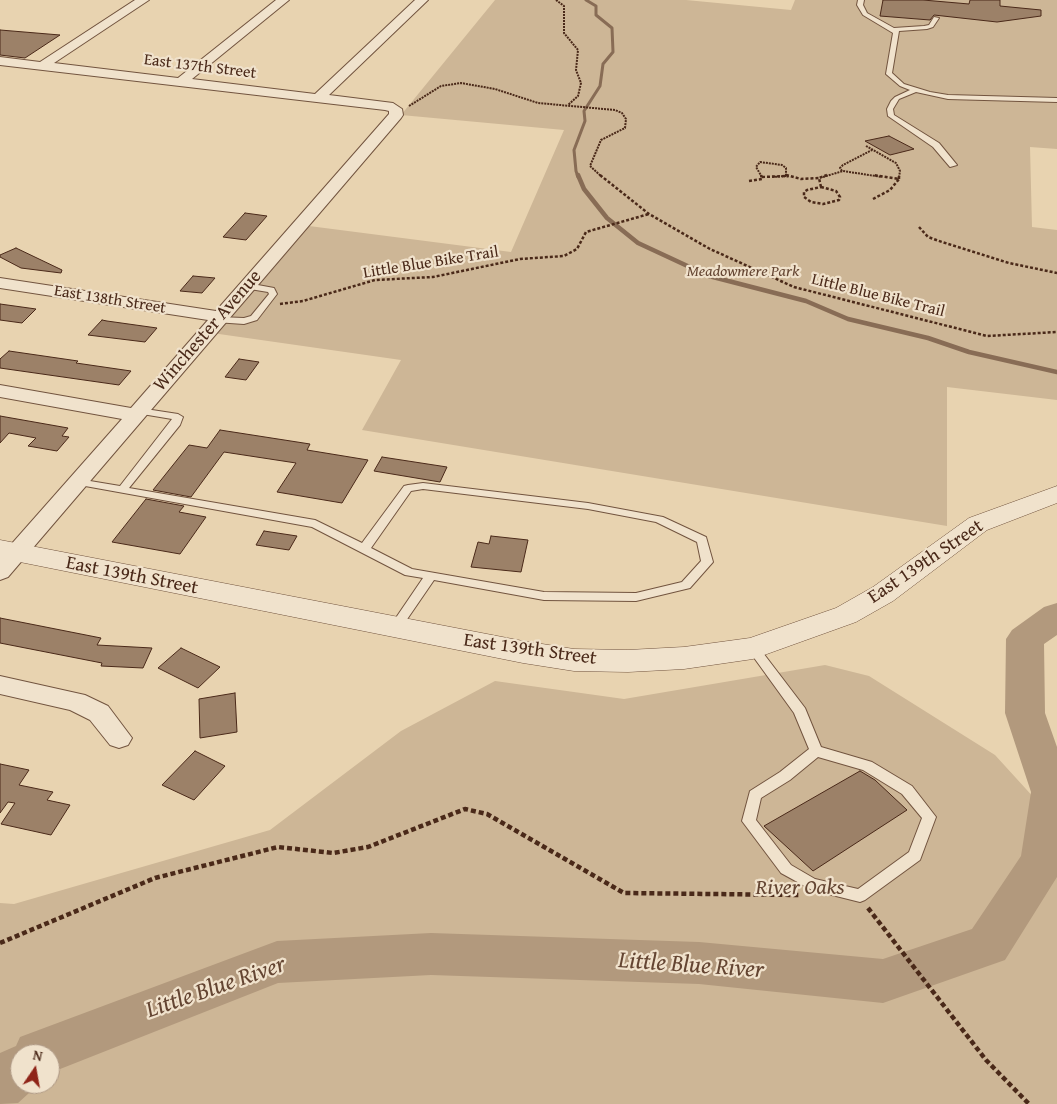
<!DOCTYPE html>
<style>
body{margin:0}
#map{position:relative;width:1057px;height:1104px;overflow:hidden;background:#e8d3b0;font-family:"Gentium Book Plus",serif}
canvas{display:block}
.north{position:absolute;left:10px;top:1044px;width:50px;height:50px;box-sizing:border-box;background:#f0e2cc;border:1px solid #ae9884;border-radius:50%;rotate:12deg;font-size:14px;font-weight:700;line-height:20px;text-align:center;color:#4a2919}
.north::after{content:'';display:block;margin:auto;width:18px;height:22px;background:#8f2418;clip-path:polygon(50% 0,100% 100%,50% 72%,0 100%)}
</style>
<div id="map">
<canvas width="1057" height="1104"></canvas>
<div class="north">N</div>
</div>
<script>
const ctx = document.querySelector('canvas').getContext('2d');
ctx.lineJoin = 'round';
function fillPath(path, color) { ctx.fillStyle = color; ctx.fill(path, 'evenodd'); }
const poly = rows => new Path2D(rows.map(r => 'M' + r).join(''));
function trace(path, color, width, dash) { ctx.strokeStyle = color; ctx.lineWidth = width; ctx.lineCap = dash ? 'butt' : 'round'; ctx.setLineDash(dash || []); ctx.stroke(path); }
function write(font, color, halo, rows, align = 'center') {
  ctx.font = font + ' "Gentium Book Plus",serif'; ctx.lineWidth = 4.5; ctx.setLineDash([]); ctx.textBaseline = 'middle'; ctx.strokeStyle = halo; ctx.fillStyle = color; for (const [text, x, y, turn = 0] of rows) {
    ctx.save(); ctx.translate(x, y); ctx.rotate((+turn || 0) * Math.PI / 180); ctx.textAlign = isNaN(turn) ? turn : align; if (halo) ctx.strokeText(text, 0, 0); ctx.fillText(text, 0, 0); ctx.restore();
  }
}
fillPath(poly([
 [495,0,686,0,791,10,795,0,1057,0,1057,149,1030,147,1032,227,1057,230,1057,400,947,387,947,526,362,430,401,360,212,333,309,226,511,252,564,130,401,115],
 [825,665,869,676,995,755,1057,823,1057,1104,0,1104,0,903,14,904,270,830,401,731,495,681,624,699],
 [20,1054,50,1054,50,1084,20,1084]
]), '#cdb696');
trace(poly([
 [578,177,576,171,574,150,585,121,584,111,600,86,603,64,613,52,612,28,596,15,596,6,586,0]
]), '#886c55', 3);
trace(poly([
 [578,175,584,189,607,218,638,243,709,276,806,301,848,319,928,338,969,352,1057,372]
]), '#886c55', 4.5);
fillPath(poly([
 [1057,603,1057,635,1044,644,1045,713,1057,747,1057,877,1005,960,883,1003,699,984,431,975,278,983,50,1073,50,1054,20,1054,20,1084,39,1084,18,1103,0,1104,0,1053,16,1046,20,1037,277,941,431,933,699,942,883,959,972,929,1021,856,1031,792,1005,713,1006,639,1012,630,1044,607,1057,603]
]), '#b2997d');
const building = poly([
 [883,0,923,0,969,4,970,0,1000,0,1000,6,1041,10,1041,16,997,22,934,15,930,20,880,16,883,0],
 [0,30,60,35,25,58,0,55,0,30],
 [889,136,914,149,890,155,865,141,889,136],
 [245,213,267,216,246,240,223,237,245,213],
 [16,248,62,270,61,273,21,268,0,257,0,255,16,248],
 [193,276,215,278,202,293,180,291,193,276],
 [0,304,36,309,22,323,0,320,0,304],
 [102,320,107,321,157,328,145,342,88,335,102,320],
 [9,351,78,361,76,363,131,371,119,385,0,368,0,359,9,351],
 [239,359,259,362,246,380,225,377,239,359],
 [0,416,68,428,62,436,69,437,57,451,28,446,36,438,9,433,0,443,0,416],
 [220,430,310,444,307,450,368,460,342,503,277,492,296,463,224,452,191,497,153,490,189,445,207,448,220,430],
 [382,457,447,467,440,482,374,471,382,457],
 [146,499,184,506,179,512,206,517,180,554,112,542,146,499],
 [264,531,297,536,289,550,256,545,264,531],
 [491,536,528,540,521,572,471,567,478,542,489,544,491,536],
 [0,618,101,638,97,645,152,648,143,668,101,666,102,663,0,643,0,618],
 [181,648,220,667,198,688,158,668,181,648],
 [235,693,237,732,200,738,199,699,235,693],
 [195,751,225,766,194,800,162,785,195,751],
 [0,764,29,770,19,785,53,792,47,800,70,805,51,835,1,824,15,803,8,802,0,813,0,764],
 [860,771,875,780,907,810,813,871,764,826,860,771]
]);
fillPath(building, '#9c8168');
trace(building, '#4a2919', 1);
const service = poly([
 [858,0,864,0,863,5,867,13,894,28,924,26,929,25,934,17,939,18,933,27,927,29,899,31,892,73,904,84,930,92,948,95,1057,98,1057,102,948,99,916,92,899,99,893,109,894,115,939,143,957,165,950,167,933,147,888,116,887,109,891,101,895,97,910,90,900,86,886,74,893,33,863,15,857,5,858,0],
 [247,283,274,288,277,294,257,320,244,324,215,322,215,318,218,317,244,318,251,316,269,294,268,292,244,288,244,284,247,283],
 [139,408,178,414,183,417,180,425,129,488,315,520,362,543,404,486,408,485,423,483,588,503,663,517,706,537,713,562,690,588,636,601,544,600,434,580,399,631,395,632,391,631,389,628,423,578,405,575,312,527,74,484,73,482,74,480,78,479,120,486,172,419,136,413,134,411,139,408],
 [423,489,588,509,656,522,697,542,701,561,682,582,636,593,544,592,412,569,371,548,411,491,423,489],
 [753,644,757,645,805,708,821,747,872,762,912,786,936,817,920,860,865,900,860,902,812,890,781,873,742,821,750,791,780,772,809,749,794,713,747,648,749,645,753,644],
 [818,757,863,770,902,794,922,818,909,852,858,889,815,879,791,865,756,820,761,798,790,780,818,757]
]);
const minor = poly([
 [135,0,149,0,54,63,178,78,276,0,289,0,192,79,315,94,415,0,428,0,329,95,393,103,402,109,403,115,401,118,8,577,0,580,0,557,122,419,0,397,0,385,131,408,208,320,0,288,0,278,216,311,389,114,389,111,385,110,0,65,0,57,40,62,135,0],
 [0,676,85,695,108,706,132,738,128,745,119,748,110,745,90,720,70,710,0,694,0,676]
]);
const tertiary = poly([
 [1057,486,1057,503,987,530,893,601,856,622,753,659,684,669,628,672,574,671,523,663,0,558,0,540,523,641,574,649,628,650,684,647,750,638,836,608,873,587,969,518,1057,486]
]);
trace(service, '#72543f', 2);
trace(minor, '#72543f', 2);
trace(tertiary, '#72543f', 1);
trace(poly([
 [556,0,564,6,564,33,578,50,576,70,581,83,578,96,568,105],
 [409,106,441,86,461,83,495,89,538,103,615,110,622,113,626,119,625,128,601,140,590,166,602,177],
 [866,146,896,163,900,171,899,177],
 [842,171,840,168,843,165,872,150],
 [762,177,756,167,760,162,782,165,786,168,786,176,789,177],
 [772,177,786,176],
 [823,177,843,171,882,177]
]), '#4a2919', 2, [2, 1]);
trace(poly([
 [600,175,649,214,710,249,794,287,987,336,1057,332],
 [786,175,801,179,819,178],
 [762,177,786,176],
 [899,179,899,175],
 [749,181,762,179,761,175],
 [821,187,836,191,840,197,839,200,823,204,811,202,804,197,804,192,807,190,821,187],
 [821,187,819,178,827,175],
 [873,199,890,190,899,179,873,175],
 [919,227,928,237,942,242,1009,263,1057,273],
 [280,304,303,301,375,280,433,277,520,259,564,256,577,249,586,232,649,214]
]), '#4a2919', 2.5, [3, 2]);
trace(poly([
 [868,908,986,1060,1029,1104],
 [0,943,155,878,278,847,333,853,368,847,465,809,487,814,624,893,800,895]
]), '#4a2919', 4.5, [5, 3]);
fillPath(service, '#f0e2cc');
fillPath(minor, '#f0e2cc');
fillPath(tertiary, '#f0e2cc');
write('16px', '#4a2919', '#f0e2cc', [
 ["East 137th Street",200,67,7],
 ["Little Blue Bike Trail",431,263,-9],
 ["Little Blue Bike Trail",878,296,14],
 ["East 138th Street",110,300,9]
]);
write('italic 16px', '#644532', '#f0e2cc', [
 ["Meadowmere Park",743,272]
]);
write('19px', '#4a2919', '#f0e2cc', [
 ["Winchester Avenue",208,331,-49],
 ["East 139th Street",926,562,-34],
 ["East 139th Street",132,576,11],
 ["East 139th Street",530,650,8]
]);
write('italic 22px', '#644532', '#f0e2cc', [
 ["River Oaks",800,888]
]);
write('italic 24px', '#644532', '#f0e2cc', [
 ["Little Blue River",691,966,4],
 ["Little Blue River",216,988,-19]
]);
</script>
